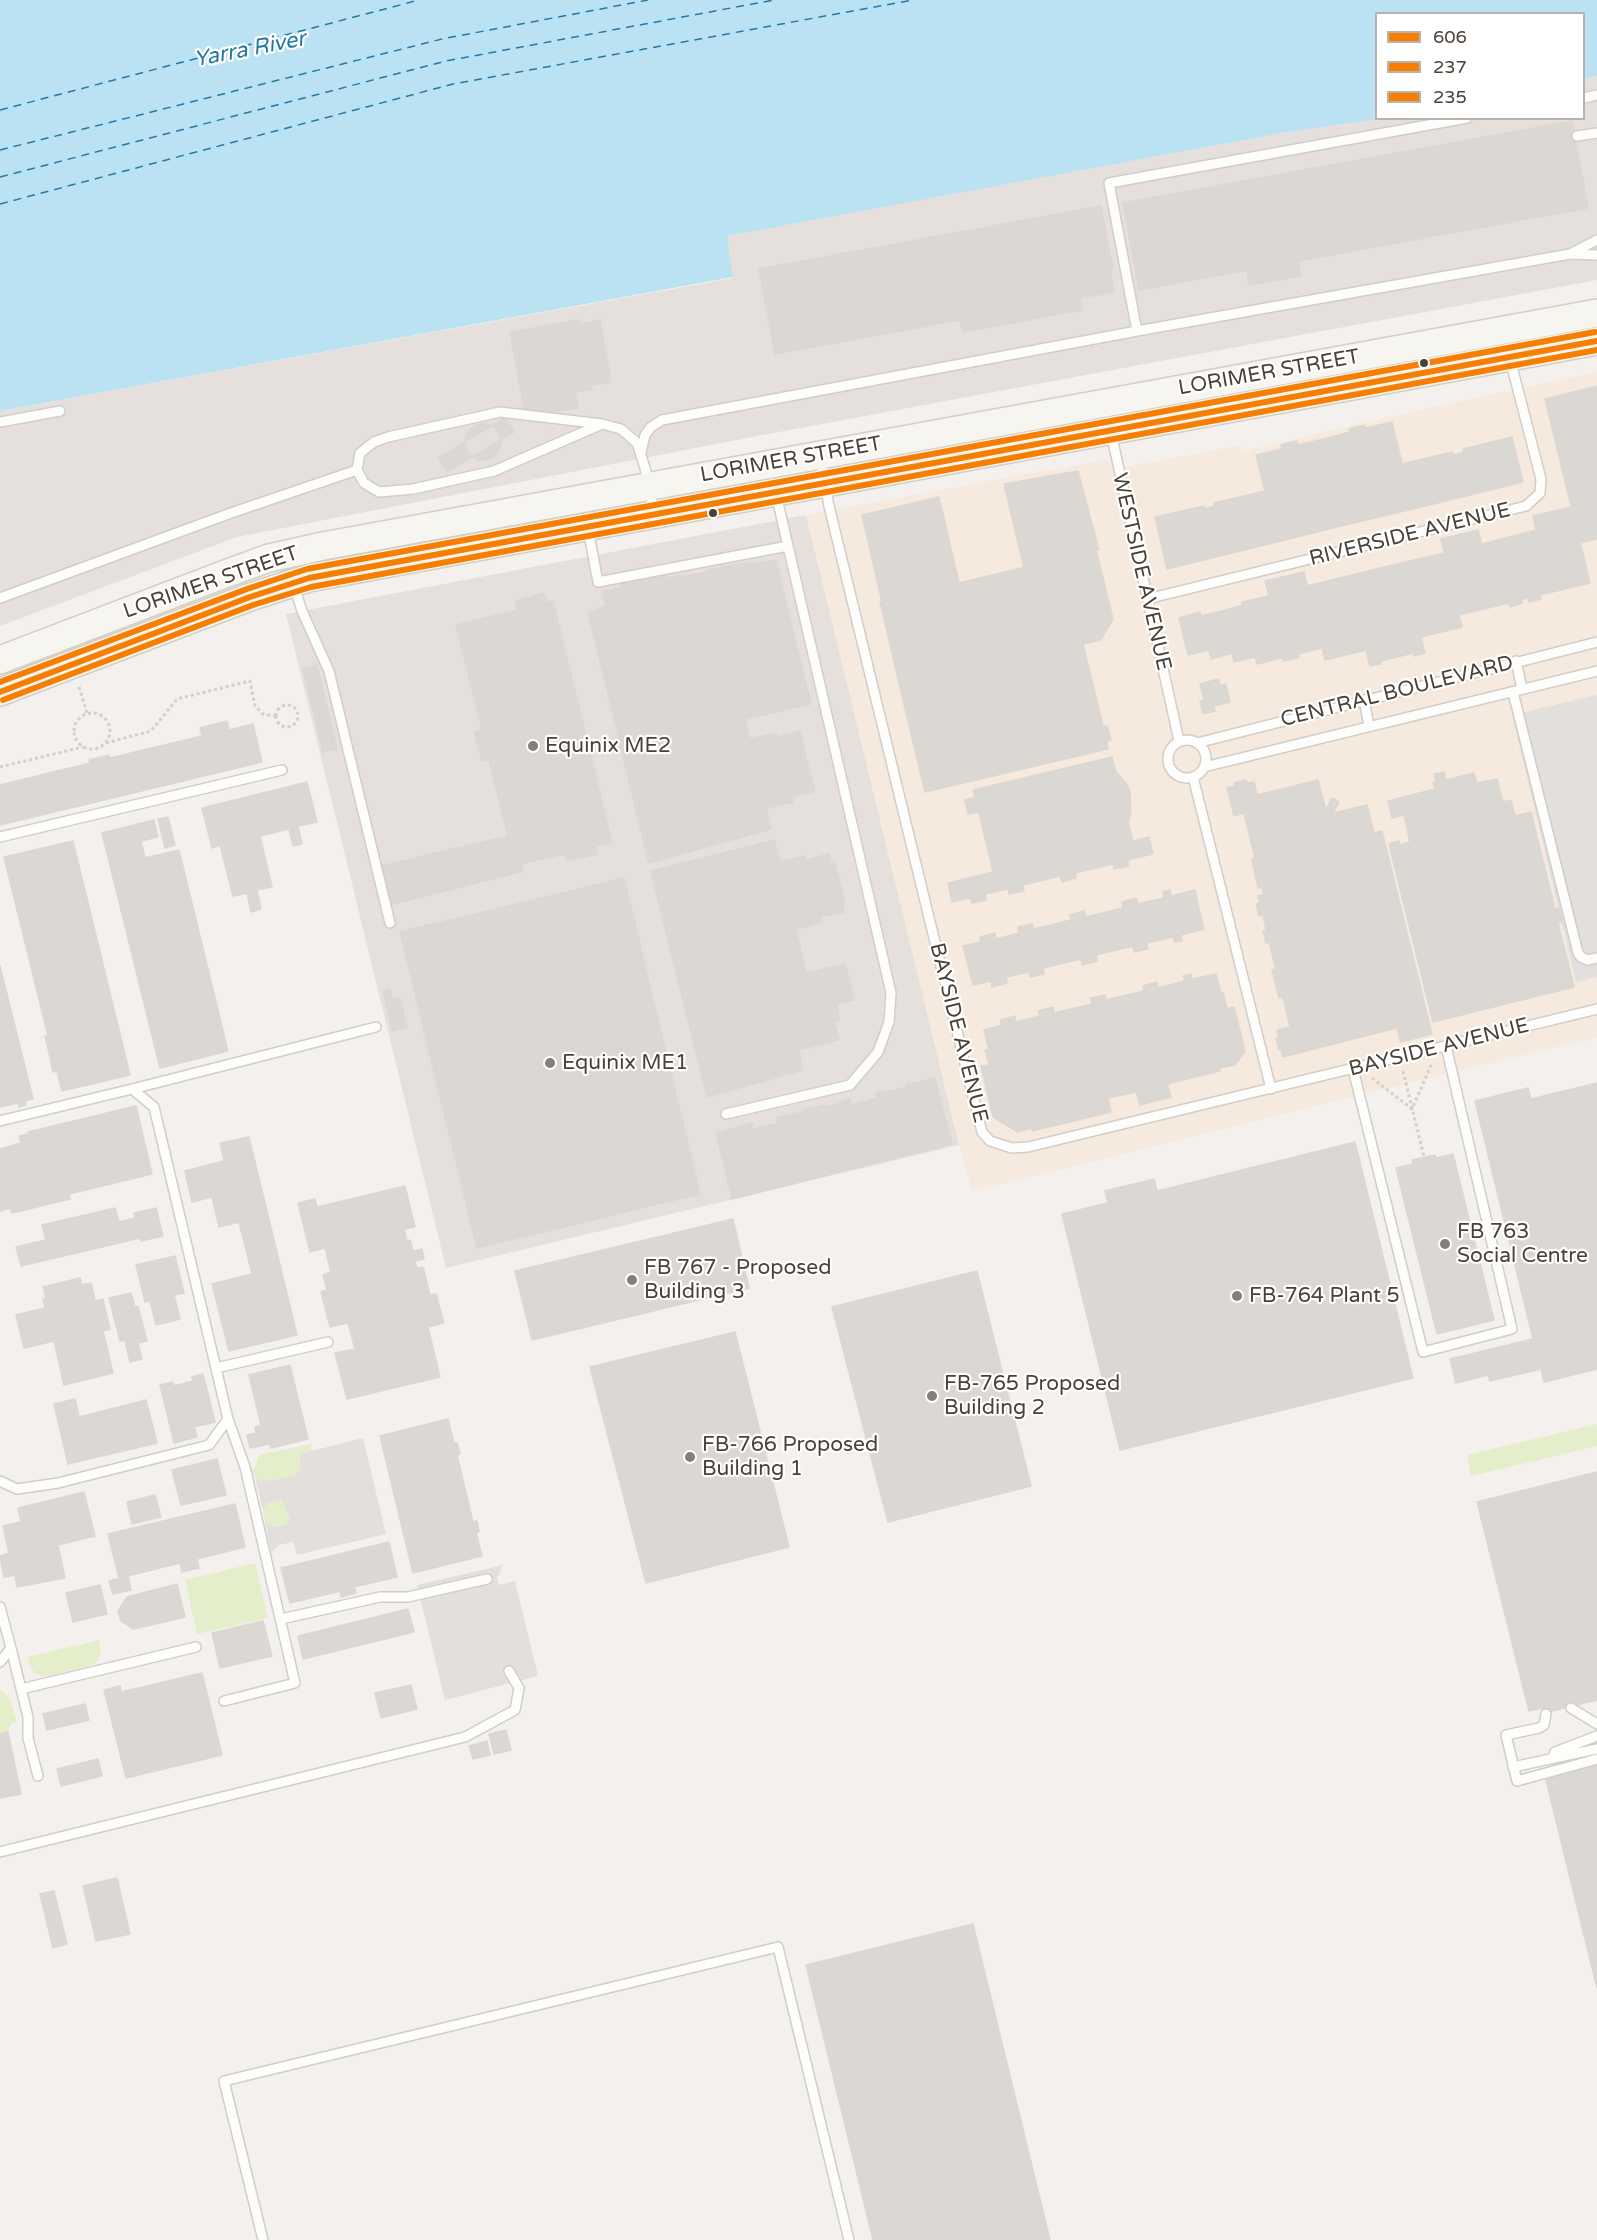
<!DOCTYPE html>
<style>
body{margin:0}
#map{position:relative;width:1597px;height:2240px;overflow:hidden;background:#f3f0ed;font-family:"Varela Round",sans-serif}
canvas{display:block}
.legend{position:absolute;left:1375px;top:12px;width:210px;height:108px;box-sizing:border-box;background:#fff;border:2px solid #b7b3af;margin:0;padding:8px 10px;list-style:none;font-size:18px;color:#4b4137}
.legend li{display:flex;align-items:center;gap:12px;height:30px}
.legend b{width:30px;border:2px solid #b7b3af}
</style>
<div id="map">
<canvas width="1597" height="2240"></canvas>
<ul class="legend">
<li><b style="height:8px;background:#f67f03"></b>606</li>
<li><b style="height:8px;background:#f67f03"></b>237</li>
<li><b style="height:8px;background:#f67f03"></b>235</li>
</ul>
</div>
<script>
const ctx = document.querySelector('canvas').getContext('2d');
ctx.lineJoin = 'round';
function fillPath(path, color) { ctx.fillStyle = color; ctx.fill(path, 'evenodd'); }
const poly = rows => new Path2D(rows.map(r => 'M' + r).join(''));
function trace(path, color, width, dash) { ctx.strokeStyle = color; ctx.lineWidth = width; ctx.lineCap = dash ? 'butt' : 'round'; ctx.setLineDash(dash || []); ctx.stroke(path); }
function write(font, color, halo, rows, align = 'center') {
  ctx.font = font + ' "Varela Round",sans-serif'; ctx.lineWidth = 4.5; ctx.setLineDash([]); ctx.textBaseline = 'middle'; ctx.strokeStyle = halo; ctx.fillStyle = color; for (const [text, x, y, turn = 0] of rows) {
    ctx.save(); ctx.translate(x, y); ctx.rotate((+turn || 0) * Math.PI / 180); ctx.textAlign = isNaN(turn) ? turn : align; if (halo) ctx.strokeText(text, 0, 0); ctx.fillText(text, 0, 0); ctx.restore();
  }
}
fillPath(poly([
 [1597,372,1597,1037,972,1191,959,1145,806,515,1103,460,1128,467,1240,445,1244,451,1401,414]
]), '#f6eadf');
fillPath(poly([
 [1597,75,1597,280,752,437,237,537,0,626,0,411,733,278,726,236,900,203,1282,133,1376,118,1584,118,1584,78],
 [806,515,959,1145,446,1268,286,614]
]), '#e6e0dc');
fillPath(poly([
 [1597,1424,1597,1446,1471,1476,1467,1455],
 [311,1444,312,1451,300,1454,300,1470,294,1475,274,1480,261,1481,252,1474,252,1470,256,1466,258,1457,263,1454],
 [277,1498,284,1501,289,1522,279,1527,269,1525,265,1521,263,1511,267,1503],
 [255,1563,268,1618,197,1634,185,1580],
 [99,1640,101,1656,93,1665,43,1677,34,1672,29,1664,28,1657],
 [0,1689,10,1699,17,1722,11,1724,6,1736,0,1738]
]), '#e4eecb');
fillPath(poly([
 [1597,695,1597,977,1576,982,1512,715],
 [363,1438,386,1534,297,1555,293,1542,279,1545,271,1553,265,1521,269,1525,279,1527,287,1524,289,1518,282,1499,267,1503,263,1511,255,1477,261,1481,274,1480,294,1475,300,1470,300,1454],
 [503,1565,497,1578,499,1585,515,1581,538,1676,445,1700,417,1585]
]), '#e2dfdc');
fillPath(poly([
 [0,0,1597,0,1597,76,1584,79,1584,14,1376,14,1378,119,1282,133,727,236,733,277,0,411]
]), '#bbe2f3');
trace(poly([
 [0,110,419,0],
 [0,150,442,39,648,0],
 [0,177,446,61,774,0],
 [0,204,453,84,913,0]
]), '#247aa5', 1.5, [8, 6]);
const building = poly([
 [1572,121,1588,208,1298,261,1301,276,1249,285,1247,270,1139,290,1123,203,1572,121],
 [1101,206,1113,269,1110,269,1114,292,1080,298,1082,310,963,332,960,320,775,354,759,269,1101,206],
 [579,320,580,324,600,320,611,382,591,385,592,389,523,402,510,332,579,320],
 [1597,386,1597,539,1580,543,1545,399,1597,386],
 [575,392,578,408,526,417,523,402,575,392],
 [505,418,514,432,447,472,438,458,505,418],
 [1392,422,1413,509,1345,525,1324,439,1350,432,1349,429,1365,425,1366,428,1392,422],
 '465 442a18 18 0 1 1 36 0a18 18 0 1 1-36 0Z',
 [1512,437,1523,482,1413,509,1402,464,1452,452,1453,455,1464,452,1463,449,1512,437],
 [1324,439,1345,525,1277,542,1256,455,1282,449,1281,445,1297,441,1298,445,1324,439],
 [1078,471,1099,550,1024,568,1004,484,1078,471],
 [1265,491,1277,542,1167,569,1155,517,1204,506,1204,509,1215,506,1214,503,1265,491],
 [939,497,959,583,882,602,862,515,939,497],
 [1572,507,1590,583,1540,595,1541,599,1529,602,1528,598,1524,599,1509,537,1536,530,1533,516,1572,507],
 [1478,530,1482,544,1509,537,1524,599,1521,600,1522,603,1510,607,1509,603,1459,615,1441,539,1478,530],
 [1096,550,1113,619,1101,640,1083,644,1085,652,902,696,880,602,1096,550],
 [1444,553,1462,627,1421,637,1425,653,1414,656,1413,653,1397,657,1376,569,1444,553],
 [776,560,811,704,745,719,623,755,588,613,606,606,602,591,621,588,620,583,663,576,664,578,681,575,681,577,708,572,707,570,751,562,752,564,776,560],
 [1376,569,1397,657,1381,661,1381,664,1370,666,1366,650,1325,660,1307,586,1376,569],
 [1304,572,1322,648,1298,654,1299,658,1283,661,1282,658,1257,664,1242,602,1269,596,1265,581,1304,572],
 [544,593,547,603,553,601,612,842,596,846,597,854,567,861,565,854,521,864,523,871,390,905,381,866,508,836,489,760,482,761,474,732,482,730,456,625,517,610,515,601,544,593],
 [1243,605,1255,657,1234,662,1222,611,1243,605],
 [1222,611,1232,653,1211,659,1209,650,1188,655,1179,618,1200,612,1201,616,1222,611],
 [1085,652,1103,726,1107,726,1111,740,1107,741,1108,749,925,792,902,696,1085,652],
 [317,665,337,749,323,752,303,669,317,665],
 [1218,679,1220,685,1226,684,1230,702,1214,706,1215,711,1203,714,1200,701,1204,700,1200,684,1218,679],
 [745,719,750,739,776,733,777,737,800,731,807,762,635,807,623,755,745,719],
 [227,721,229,730,253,724,262,762,0,825,0,785,90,763,89,760,109,755,110,758,202,736,200,728,227,721],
 [1112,757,1116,772,1127,784,1130,792,1131,812,1128,822,1132,838,993,872,979,812,968,814,965,800,975,797,973,790,1112,757],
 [807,762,815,791,792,797,793,802,766,808,771,829,649,863,635,807,807,762],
 [1444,772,1446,780,1474,773,1477,783,1497,779,1503,802,1511,800,1515,816,1531,812,1555,909,1559,908,1562,922,1558,923,1574,987,1433,1022,1389,844,1399,841,1400,845,1410,842,1404,815,1392,818,1388,801,1435,789,1433,783,1436,782,1434,774,1444,772],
 [1246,780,1247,783,1254,782,1257,795,1290,787,1353,1039,1283,1057,1281,1049,1279,1050,1276,1038,1279,1038,1277,1030,1290,1027,1283,997,1279,998,1272,970,1276,969,1269,942,1266,943,1263,931,1266,930,1263,915,1259,916,1256,904,1260,903,1258,896,1264,894,1262,887,1258,888,1252,859,1255,858,1244,813,1234,816,1227,788,1235,786,1234,783,1246,780],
 [1318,780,1326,810,1332,798,1339,802,1333,813,1367,805,1374,833,1382,831,1432,1034,1401,1042,1397,1028,1353,1039,1290,787,1318,780],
 [307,782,317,822,298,826,302,844,293,846,289,829,260,836,272,887,257,890,261,909,251,912,247,893,233,896,220,845,212,848,202,808,307,782],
 [168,817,175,845,165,848,158,819,168,817],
 [154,820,158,837,141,841,145,858,179,850,228,1051,160,1068,102,833,154,820],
 [1149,837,1153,854,1127,860,1129,866,1114,869,1113,864,1075,873,1076,878,1062,882,1060,876,1023,885,1024,891,1009,894,1008,889,985,894,986,900,972,903,970,898,952,902,948,883,1132,838,1133,841,1149,837],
 [774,840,780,862,805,856,806,860,829,854,831,864,835,863,845,902,842,903,844,912,821,917,822,922,796,929,806,973,845,964,854,1000,790,1015,803,1070,707,1097,651,871,774,840],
 [73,841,130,1075,62,1091,57,1071,53,1072,49,1053,45,1036,48,1036,4,857,73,841],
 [624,878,700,1194,477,1248,400,932,624,878],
 [1170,890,1171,896,1195,890,1199,909,968,965,963,946,981,942,980,937,995,933,996,939,1019,933,1018,927,1032,924,1034,929,1071,920,1070,915,1084,911,1086,917,1123,908,1122,902,1136,898,1138,904,1164,898,1163,892,1170,890],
 [1199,909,1204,929,1181,935,1182,941,1175,942,1173,937,1147,943,1148,949,1134,952,1133,946,1096,955,1097,961,1082,965,1081,959,1043,968,1044,974,1030,977,1029,972,1006,977,1007,983,992,987,991,981,973,985,968,965,1199,909],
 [0,966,33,1099,25,1101,26,1105,19,1107,18,1103,0,1107,0,966],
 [1191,974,1192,979,1216,974,1221,993,989,1050,984,1030,1002,1025,1000,1020,1015,1016,1016,1022,1040,1016,1038,1011,1053,1007,1054,1013,1092,1004,1090,998,1105,995,1106,1000,1144,991,1143,986,1157,982,1158,988,1185,981,1183,976,1191,974],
 [390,989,392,1000,400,998,407,1027,392,1031,383,990,390,989],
 [1223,993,1227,1007,1221,1008,1222,1010,1234,1007,1245,1051,1235,1065,1219,1068,1220,1071,1167,1084,1171,1097,1140,1105,1136,1092,1108,1098,1111,1112,1032,1131,1032,1128,1018,1132,993,1117,981,1066,989,1065,985,1050,1223,993],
 [837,1003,839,1020,834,1022,839,1040,798,1050,790,1015,837,1003],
 [935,1078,952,1144,732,1199,716,1133,752,1123,753,1129,778,1123,777,1117,804,1112,803,1110,824,1105,825,1107,841,1103,841,1101,850,1099,851,1105,877,1098,876,1093,906,1088,906,1085,935,1078],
 [1597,1083,1597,1369,1544,1382,1541,1369,1490,1381,1488,1375,1456,1383,1450,1359,1533,1339,1475,1101,1528,1088,1531,1099,1597,1083],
 [136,1106,152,1174,69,1194,70,1199,12,1213,10,1208,0,1211,0,1149,21,1143,19,1136,29,1134,28,1132,136,1106],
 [249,1137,297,1335,229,1351,212,1284,252,1274,239,1222,219,1227,212,1197,192,1202,185,1171,224,1161,220,1143,249,1137],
 [1355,1142,1413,1378,1120,1450,1062,1214,1108,1203,1105,1191,1154,1179,1157,1191,1355,1142],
 [1453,1154,1494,1320,1437,1334,1396,1168,1413,1164,1412,1160,1435,1155,1436,1158,1453,1154],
 [405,1186,415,1227,404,1229,407,1241,410,1240,413,1251,422,1249,424,1259,415,1261,417,1268,423,1267,430,1295,436,1294,444,1323,428,1327,440,1377,347,1399,335,1353,355,1349,348,1323,330,1327,321,1292,327,1290,323,1275,331,1272,325,1248,310,1252,298,1203,315,1199,317,1207,405,1186],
 [115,1208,119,1222,135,1218,134,1213,156,1208,163,1236,141,1241,140,1238,21,1266,16,1247,46,1240,42,1225,115,1208],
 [733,1219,749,1288,532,1340,515,1271,733,1219],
 [175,1256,184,1293,174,1295,180,1319,156,1325,150,1301,145,1302,136,1265,175,1256],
 [977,1271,1031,1486,888,1522,832,1307,977,1271],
 [80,1278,82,1285,91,1283,95,1301,103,1299,110,1329,103,1331,113,1373,64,1385,54,1341,24,1348,16,1315,45,1308,43,1299,46,1298,43,1287,80,1278],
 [131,1293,135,1307,138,1306,147,1341,138,1343,142,1359,130,1362,125,1340,120,1341,109,1298,131,1293],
 [735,1332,789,1547,646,1583,590,1367,735,1332],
 [290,1365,308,1439,271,1448,270,1444,250,1448,247,1435,256,1433,255,1427,261,1425,249,1375,290,1365],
 [203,1374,215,1422,194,1427,197,1437,174,1443,160,1385,173,1382,174,1386,193,1381,192,1377,203,1374],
 [75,1399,79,1417,146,1400,157,1443,68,1464,54,1404,75,1399],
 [448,1419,454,1443,457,1443,460,1454,457,1455,473,1522,477,1521,479,1532,476,1532,482,1556,413,1573,380,1436,448,1419],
 [217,1459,226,1495,181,1505,172,1470,217,1459],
 [1597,1472,1597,1700,1544,1713,1542,1708,1529,1711,1477,1502,1597,1472],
 [84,1492,95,1536,58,1545,65,1578,17,1587,15,1575,4,1577,0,1556,9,1553,3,1526,21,1522,18,1508,84,1492],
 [155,1495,161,1517,132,1524,127,1502,155,1495],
 [235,1504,245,1547,197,1559,199,1568,182,1572,180,1563,119,1578,108,1534,235,1504],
 [389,1542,397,1577,354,1587,356,1593,341,1597,340,1591,290,1603,281,1568,389,1542],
 [128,1576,131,1590,113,1594,109,1581,128,1576],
 [177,1584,185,1617,134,1629,121,1621,118,1611,127,1597,177,1584],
 [100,1585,107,1614,73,1622,66,1593,100,1585],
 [408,1609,414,1632,303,1659,298,1636,408,1609],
 [263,1621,272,1656,220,1668,212,1633,263,1621],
 [202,1673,222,1755,126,1778,104,1690,120,1686,121,1692,202,1673],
 [411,1685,417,1709,381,1718,375,1693,411,1685],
 [85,1704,89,1720,47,1730,43,1714,85,1704],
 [506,1730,511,1750,494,1754,489,1734,506,1730],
 [8,1732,21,1794,0,1798,0,1734,8,1732],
 [487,1741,490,1755,473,1759,469,1746,487,1741],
 [98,1759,102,1776,61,1786,57,1769,98,1759],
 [1597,1763,1597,1988,1545,1776,1597,1763],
 [117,1878,130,1934,96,1941,83,1886,117,1878],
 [54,1891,67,1944,53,1948,40,1894,54,1891],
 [973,1924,1050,2240,873,2240,806,1965,973,1924]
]);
fillPath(building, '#dbd7d3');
trace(building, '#dcd7d2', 1.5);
const service = poly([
 [1584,98,1597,95],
 [1577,136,1597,133],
 [1572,253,1597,240],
 [1137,331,1109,183,1467,118],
 [0,422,60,411],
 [602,424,494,471,413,489,379,492,364,483,357,470,360,453,374,442,388,437,500,412,602,424,621,429,637,443,645,468,654,512],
 [1111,433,1179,741],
 [641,453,645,435,651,427,662,420,1137,331,1570,254,1597,255],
 [820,457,829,506,932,930,982,1132,990,1141,1012,1148,1028,1147,1597,1009],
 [588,529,598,582,788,546,776,494],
 [294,586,302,611,329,671,390,923],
 [0,598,231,513,357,470],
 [1147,599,1526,506,1540,493,1541,479,1510,359],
 [1516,661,1522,689],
 [1513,692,1578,953,1581,957,1588,960,1597,958],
 [1364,700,1369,726],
 '1168 759a19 19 0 1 1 38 0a19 19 0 1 1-38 0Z',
 [1197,743,1597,642],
 [1204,767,1597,671],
 [1193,777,1271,1089],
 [0,837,282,770],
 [1353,1069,1423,1352,1512,1329,1446,1046],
 [132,1089,376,1027],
 [726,1114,850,1085,878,1052,889,1022,891,993,788,546],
 [0,1121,132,1089,154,1107,228,1419,209,1445,58,1483,17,1489,0,1481],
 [216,1368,328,1342],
 [0,1607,11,1648,0,1662],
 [281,1619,380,1597,408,1597,487,1579],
 [11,1648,21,1689,196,1647],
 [21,1689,28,1717,28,1738,38,1776],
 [224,1701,295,1683,245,1467,228,1419],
 [1571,1708,1597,1724],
 [1546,1714,1544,1725,1539,1728,1506,1735,1517,1781,1597,1759],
 [1553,1757,1555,1752,1597,1736],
 [1513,1767,1597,1749],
 [0,1852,465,1737,515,1710,519,1688,509,1671],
 [263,2240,224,2081,778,1947,849,2240]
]);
const secondary = poly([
 [0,660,225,574,269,558,323,546,1597,313],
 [0,692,250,597,309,578,1597,341]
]);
trace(service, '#d1ceca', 12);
trace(secondary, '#d4cec5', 30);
trace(poly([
 [79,687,87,713],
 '276 716a11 11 0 1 1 22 0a11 11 0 1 1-22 0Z',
 '74 731a18 18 0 1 1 36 0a18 18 0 1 1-36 0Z',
 [106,743,151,731,177,699,250,681,255,706,263,714,276,716],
 [0,767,83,747],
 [1403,1071,1424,1157],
 [1372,1078,1412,1109,1432,1063]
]), '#d3d0cb', 3, [3, 3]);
trace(service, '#fdfdfc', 9);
trace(secondary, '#f7f5f0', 27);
trace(poly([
 [0,692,250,597,309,578,1597,341]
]), '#f67f03', 6);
trace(poly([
 [3,700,253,605,311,587,1597,350]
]), '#f67f03', 6);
trace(poly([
 [0,682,247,589,307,569,1595,332]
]), '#f67f03', 6);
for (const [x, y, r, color] of [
 [1424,363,5,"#4b4137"],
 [713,513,5,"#4b4137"],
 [533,746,6,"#867e77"],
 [550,1063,6,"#867e77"],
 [1445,1244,6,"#867e77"],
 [632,1280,6,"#867e77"],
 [1237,1296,6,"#867e77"],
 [932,1396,6,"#867e77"],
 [690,1457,6,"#867e77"]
]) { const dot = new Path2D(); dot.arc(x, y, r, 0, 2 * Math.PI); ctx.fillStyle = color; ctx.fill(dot); trace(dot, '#fff', 2); }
write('21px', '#4b4137', '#fff', [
 ["LORIMER STREET",1269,373,-10],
 ["LORIMER STREET",791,460,-10],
 ["RIVERSIDE AVENUE",1410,535,-14],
 ["WESTSIDE AVENUE",1141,572,77],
 ["LORIMER STREET",211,583,-19],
 ["CENTRAL BOULEVARD",1397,692,-14],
 ["BAYSIDE AVENUE",958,1033,76],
 ["BAYSIDE AVENUE",1439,1048,-14]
]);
write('21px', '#4b4137', '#fff', [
 ["Equinix ME2",545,746],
 ["Equinix ME1",562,1063],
 ["FB 763",1457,1232],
 ["Social Centre",1457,1256],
 ["FB 767 - Proposed",644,1268],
 ["Building 3",644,1292],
 ["FB-764 Plant 5",1249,1296],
 ["FB-765 Proposed",944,1384],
 ["Building 2",944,1408],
 ["FB-766 Proposed",702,1445],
 ["Building 1",702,1469]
], 'left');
write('italic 22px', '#247aa5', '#fff', [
 ["Yarra River",250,50,-11]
]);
</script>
